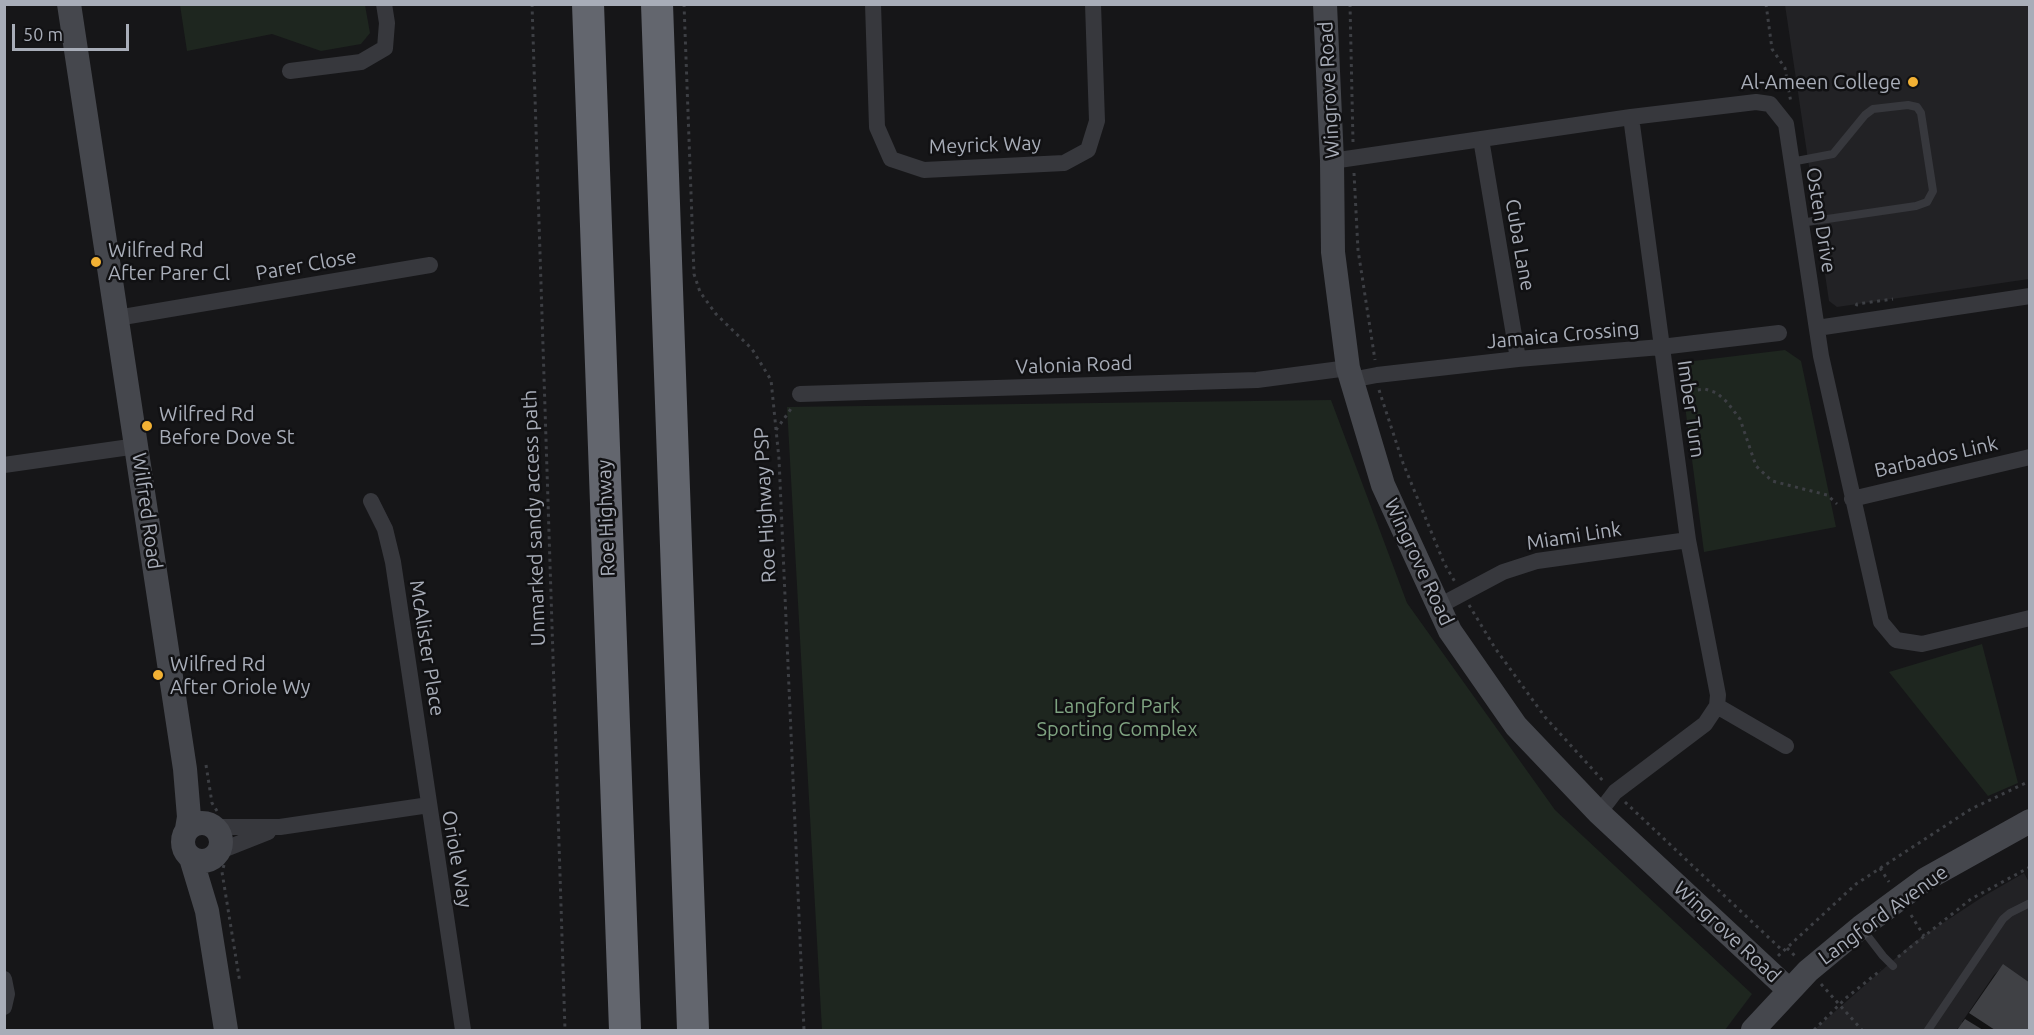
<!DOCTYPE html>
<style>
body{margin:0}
#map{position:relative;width:2034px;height:1035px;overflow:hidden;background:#161618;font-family:Ubuntu,sans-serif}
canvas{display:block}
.frame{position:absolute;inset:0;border:6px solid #a8adb8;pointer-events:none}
.scale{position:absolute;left:12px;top:24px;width:117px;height:27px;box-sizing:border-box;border:3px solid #a8adb8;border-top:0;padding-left:8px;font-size:18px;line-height:21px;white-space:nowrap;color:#a8adb8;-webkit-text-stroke:4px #111113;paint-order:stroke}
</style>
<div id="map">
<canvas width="2034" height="1035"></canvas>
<div class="frame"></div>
<div class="scale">50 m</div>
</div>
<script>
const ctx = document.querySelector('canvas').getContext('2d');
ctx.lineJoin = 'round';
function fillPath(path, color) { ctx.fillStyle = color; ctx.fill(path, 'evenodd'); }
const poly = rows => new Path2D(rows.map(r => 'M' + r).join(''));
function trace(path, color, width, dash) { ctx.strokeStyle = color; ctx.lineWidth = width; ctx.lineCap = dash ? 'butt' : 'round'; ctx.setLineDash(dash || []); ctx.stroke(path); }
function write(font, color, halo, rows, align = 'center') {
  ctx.font = font + ' Ubuntu,sans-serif'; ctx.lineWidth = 5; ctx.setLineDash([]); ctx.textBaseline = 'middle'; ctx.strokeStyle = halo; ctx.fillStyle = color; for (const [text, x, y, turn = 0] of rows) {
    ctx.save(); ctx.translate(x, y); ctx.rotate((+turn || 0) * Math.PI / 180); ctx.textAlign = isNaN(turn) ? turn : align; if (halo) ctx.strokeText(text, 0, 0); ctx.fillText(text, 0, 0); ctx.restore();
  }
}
fillPath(poly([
 [1785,5,2029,5,2029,279,1837,307,1829,301],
 [2024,873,2030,884,2029,1030,1814,1030,1914,942,1984,896]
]), '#222225');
fillPath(poly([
 [180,5,365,5,370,33,361,44,321,51,272,34,187,51],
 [1785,350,1801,361,1836,527,1704,552,1681,375,1694,361],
 [1331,400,1407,603,1555,810,1752,994,1725,1030,822,1030,787,407],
 [1982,644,2018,783,1988,796,1889,672]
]), '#1e261f');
fillPath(poly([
 [2003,966,2030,1028,2028,1030,1956,1030,1963,1023,1962,1022,1994,975]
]), '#0007');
fillPath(poly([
 [2003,964,2030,983,2030,1030,1995,1030,1969,1013],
 [1965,1019,1983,1030,1957,1030]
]), '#404145');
trace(poly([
 [532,4,565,1030],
 [684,4,694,274,700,292,716,314,752,349,771,380,779,459,804,1030],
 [1350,4,1353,142],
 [1766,4,1772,49,1785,68,1791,103],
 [1354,173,1358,250,1375,360],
 [1856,306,1857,304,1893,299],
 [1379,390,1403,463,1444,563,1455,582],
 [1683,392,1705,389,1717,393,1727,402,1740,419,1756,466,1772,481,1827,495,1837,504],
 [776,430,793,406],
 [1469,605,1495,648,1545,717,1605,783],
 [206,765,212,803,217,811],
 [1625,802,1783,951],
 [224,865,222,872,240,983],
 [1880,868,1889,882],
 [1911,915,1924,936],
 [1787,948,1796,957],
 [1778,956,1856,884,1971,809,2030,781],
 [1898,957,1971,899,2030,867],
 [1821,984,1862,1030],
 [1814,1030,1846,998,1881,970]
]), '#3d3f44', 3, [3, 4.5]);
trace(poly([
 [1791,162,1833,154,1865,115,1873,109,1908,105,1917,107,1921,113,1933,191,1927,202,1916,206,1800,223],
 [1863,930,1883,956,1893,966],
 [1928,1030,2003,919,2010,913,2030,903]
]), '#37383d', 8);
trace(poly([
 [873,4,877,127,891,159,924,170,1064,163,1088,150,1097,121,1093,4],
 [290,71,361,62,385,48,387,23,384,4],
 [1481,139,1518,359],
 [1332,161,1631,117,1756,102,1770,104,1786,124,1821,356,1881,622,1896,640,1922,644,2030,618],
 [117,318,430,265],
 [1817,328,2030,296],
 [1351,380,1377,375,1518,359,1661,347,1779,333],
 [800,394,1257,380,1348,368],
 [4,465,137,446],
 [1852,499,2030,457],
 [371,501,385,529,393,562,463,1030],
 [1439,606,1503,572,1537,561,1688,540],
 [1717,706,1786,746],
 [1599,813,1615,792,1705,724,1717,706,1718,695,1688,540,1631,117],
 [215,827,280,827,429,805],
 [220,851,268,832],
 [4,979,7,994,4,1007]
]), '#37383d', 16);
trace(poly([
 [69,4,185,769,189,817,187,829],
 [1325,4,1332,161,1333,252,1348,368,1383,485,1450,631,1516,726,1599,813,1789,990],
 '183 842a19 19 0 1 1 38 0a19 19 0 1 1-38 0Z',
 [191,858,207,911,226,1030],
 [1753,1030,1808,971,1861,927,1926,879,2030,821]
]), '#45474d', 24);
trace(poly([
 [588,4,625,1030],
 [657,4,693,1030]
]), '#63666e', 32);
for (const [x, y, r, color] of [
 [1913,82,6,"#f2b134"],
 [96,262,6,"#f2b134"],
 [147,426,6,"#f2b134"],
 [158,675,6,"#f2b134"]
]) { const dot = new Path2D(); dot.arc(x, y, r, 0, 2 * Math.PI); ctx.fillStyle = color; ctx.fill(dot); trace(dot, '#111113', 2); }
write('20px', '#a8adb8', '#111113', [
 ["Al-Ameen College",1901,82,"right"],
 ["Wilfred Rd",108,250],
 ["After Parer Cl",108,273],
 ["Wilfred Rd",159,414],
 ["Before Dove St",159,437],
 ["Wilfred Rd",170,664],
 ["After Oriole Wy",170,687]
], 'left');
write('20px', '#a8adb8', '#111113', [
 ["Wingrove Road",1329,90,-93],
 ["Meyrick Way",985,145,-2],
 ["Osten Drive",1821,220,81],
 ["Cuba Lane",1520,245,80],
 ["Parer Close",306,265,-10],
 ["Jamaica Crossing",1563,335,-5],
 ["Valonia Road",1074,365,-2],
 ["Imber Turn",1691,409,82],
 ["Barbados Link",1936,457,-13],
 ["Roe Highway PSP",765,505,-93],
 ["Wilfred Road",147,511,82],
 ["Unmarked sandy access path",534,518,-92],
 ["Roe Highway",606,518,-92],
 ["Miami Link",1574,536,-9],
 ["Wingrove Road",1419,562,65],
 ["McAlister Place",427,648,81],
 ["Oriole Way",457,859,80],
 ["Langford Avenue",1883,915,-36],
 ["Wingrove Road",1727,932,43]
]);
write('20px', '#7fa381', '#111113', [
 ["Langford Park",1117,706],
 ["Sporting Complex",1117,729]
]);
</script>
